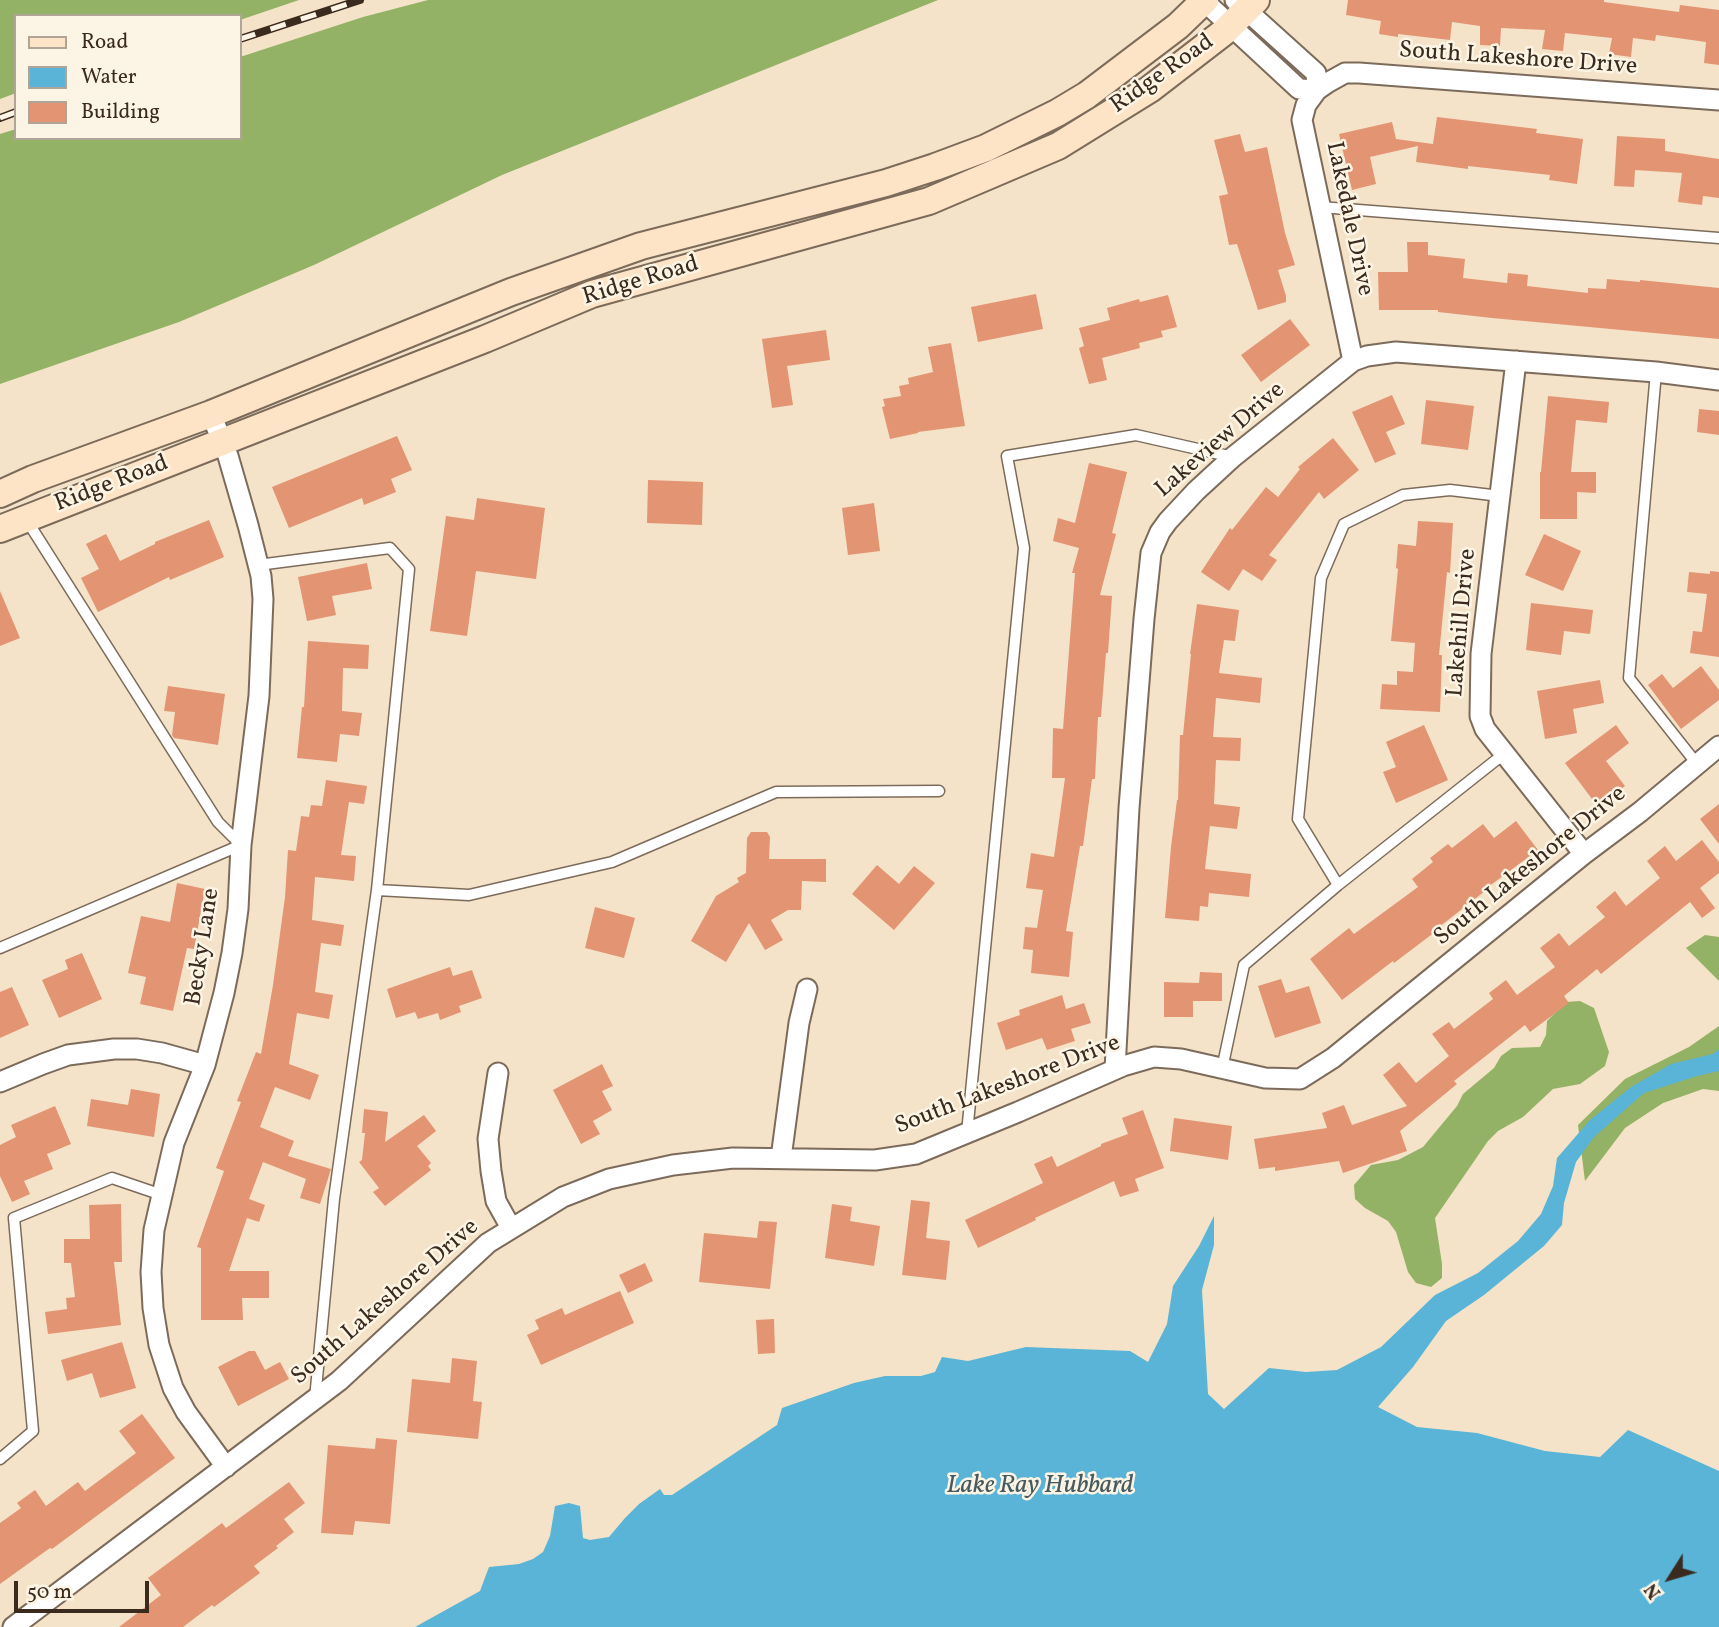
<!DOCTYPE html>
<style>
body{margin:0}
#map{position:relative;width:1719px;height:1627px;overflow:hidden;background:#f4e3c8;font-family:Vollkorn,serif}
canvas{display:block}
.legend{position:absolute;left:14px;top:14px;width:228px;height:126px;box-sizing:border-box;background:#fcf5e5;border:2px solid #afa495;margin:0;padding:9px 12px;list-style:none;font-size:21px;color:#3b2a1e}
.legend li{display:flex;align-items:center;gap:14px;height:35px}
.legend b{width:35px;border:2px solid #afa495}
.north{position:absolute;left:1635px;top:1543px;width:70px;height:70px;-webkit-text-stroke:5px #fcf5e5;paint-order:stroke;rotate:233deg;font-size:19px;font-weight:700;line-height:28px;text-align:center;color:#3b2a1e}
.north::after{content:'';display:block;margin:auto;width:24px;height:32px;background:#3b2a1e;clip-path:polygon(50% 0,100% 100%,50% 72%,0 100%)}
.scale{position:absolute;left:14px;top:1581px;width:135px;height:32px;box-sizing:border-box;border:4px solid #3b2a1e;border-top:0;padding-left:9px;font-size:21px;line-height:24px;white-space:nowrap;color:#3b2a1e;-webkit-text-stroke:5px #fcf5e5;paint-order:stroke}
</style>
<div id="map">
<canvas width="1719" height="1627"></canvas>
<ul class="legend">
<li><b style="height:9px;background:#fee4c6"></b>Road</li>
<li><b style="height:19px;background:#59b4d7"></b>Water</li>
<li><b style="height:19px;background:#e39473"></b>Building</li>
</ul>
<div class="north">N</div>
<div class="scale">50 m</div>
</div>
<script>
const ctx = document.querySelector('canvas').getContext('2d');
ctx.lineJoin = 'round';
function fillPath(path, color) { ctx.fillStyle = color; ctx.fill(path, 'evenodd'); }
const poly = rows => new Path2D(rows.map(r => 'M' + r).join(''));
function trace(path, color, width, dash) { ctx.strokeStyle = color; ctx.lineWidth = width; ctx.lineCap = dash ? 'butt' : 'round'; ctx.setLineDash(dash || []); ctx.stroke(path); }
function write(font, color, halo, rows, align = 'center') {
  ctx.font = font + ' Vollkorn,serif'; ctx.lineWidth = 5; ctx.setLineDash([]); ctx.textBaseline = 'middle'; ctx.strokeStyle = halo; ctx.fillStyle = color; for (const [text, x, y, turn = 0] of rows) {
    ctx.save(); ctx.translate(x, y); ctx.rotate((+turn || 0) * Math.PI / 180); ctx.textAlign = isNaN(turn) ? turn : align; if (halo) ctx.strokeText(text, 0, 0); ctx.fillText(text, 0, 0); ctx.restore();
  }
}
fillPath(poly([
 [0,0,299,0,240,20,240,16,16,16,16,93,0,99],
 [428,0,938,0,502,175,314,265,179,322,0,384,0,134,16,129,16,138,240,138,240,57,363,17],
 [1705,935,1719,937,1719,981,1686,948],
 [1580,1001,1594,1008,1609,1052,1605,1066,1580,1084,1553,1089,1523,1117,1498,1131,1488,1141,1435,1218,1442,1264,1442,1278,1431,1287,1416,1283,1408,1272,1396,1232,1388,1221,1365,1208,1355,1199,1354,1185,1371,1165,1398,1160,1423,1147,1457,1106,1463,1094,1494,1068,1501,1056,1512,1048,1540,1047,1546,1035,1547,1021,1566,1002],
 [1719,1026,1719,1091,1703,1089,1663,1103,1625,1128,1585,1181,1578,1125,1625,1079,1689,1047]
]), '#93b266');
fillPath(poly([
 [1719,1049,1719,1071,1697,1076,1644,1093,1594,1137,1576,1162,1564,1203,1562,1225,1544,1246,1484,1295,1446,1321,1413,1367,1378,1407,1417,1427,1477,1433,1545,1451,1600,1457,1628,1430,1719,1471,1719,1627,415,1627,480,1591,489,1567,519,1564,533,1559,543,1552,550,1536,555,1506,569,1503,580,1506,583,1538,590,1540,609,1537,625,1518,639,1504,660,1489,664,1495,672,1495,777,1425,782,1408,854,1383,885,1376,921,1376,935,1372,942,1357,968,1361,1026,1347,1130,1351,1148,1362,1167,1324,1173,1286,1199,1246,1214,1216,1214,1245,1202,1290,1208,1394,1224,1409,1269,1368,1306,1372,1337,1370,1381,1347,1435,1295,1478,1273,1518,1241,1541,1214,1553,1186,1557,1158,1590,1120,1631,1087,1671,1064,1713,1054]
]), '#59b4d7');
fillPath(poly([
 [1348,0,1604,0,1604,2,1679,12,1680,5,1719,10,1719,65,1704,63,1706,42,1656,35,1655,41,1633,38,1631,57,1609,54,1612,38,1565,33,1563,51,1542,49,1545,30,1501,28,1500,46,1480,45,1480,26,1452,22,1450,40,1398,34,1398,37,1379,34,1381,21,1346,15],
 [1437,117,1537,129,1536,133,1583,139,1577,184,1549,180,1550,175,1468,166,1468,169,1416,162,1418,146,1370,157,1376,184,1352,190,1339,134,1392,122,1396,139,1433,144],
 [1240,134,1245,152,1267,147,1285,233,1295,265,1278,270,1286,296,1286,302,1258,310,1237,244,1229,245,1219,196,1228,194,1214,140],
 [1617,136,1665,139,1665,151,1719,159,1719,198,1703,196,1702,205,1678,202,1682,173,1635,170,1634,187,1614,186],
 [1407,242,1428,242,1428,255,1465,259,1463,278,1507,283,1508,273,1528,275,1527,286,1588,293,1588,288,1606,289,1607,279,1640,282,1640,280,1719,288,1719,339,1492,318,1438,312,1438,310,1379,310,1378,272,1408,272],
 [1036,294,1043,329,978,342,971,307],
 [1168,295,1177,327,1161,331,1163,337,1139,343,1140,348,1102,358,1107,380,1089,384,1079,348,1084,346,1079,328,1110,320,1107,308,1139,299,1140,302],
 [1290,319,1310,345,1261,382,1241,355],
 [826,330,830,360,787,366,793,405,772,408,762,339],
 [951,343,965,426,918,432,918,433,890,439,882,407,885,406,883,399,901,396,899,386,909,384,908,378,933,372,928,347],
 [1392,395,1405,424,1386,432,1396,454,1375,463,1352,412],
 [1548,396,1609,402,1607,423,1576,420,1571,472,1596,472,1596,493,1577,492,1577,519,1540,519,1540,472,1541,472],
 [1426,400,1474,406,1468,450,1421,444],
 [1699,409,1719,411,1719,435,1697,432],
 [397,436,412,470,391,479,396,492,364,505,362,498,289,528,272,487],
 [1333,438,1359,470,1324,499,1319,492,1269,555,1277,560,1262,581,1243,569,1229,591,1201,572,1230,528,1232,530,1266,487,1278,497,1300,469,1298,467],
 [1089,463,1127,472,1112,533,1116,534,1100,595,1112,596,1108,653,1106,653,1101,717,1098,717,1095,779,1092,779,1083,846,1080,846,1066,931,1073,932,1069,977,1031,973,1033,950,1023,949,1025,927,1037,928,1043,890,1026,888,1031,853,1054,857,1065,778,1052,778,1053,728,1063,729,1075,573,1072,573,1079,548,1053,541,1058,518,1075,523],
 [648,480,703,482,702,525,647,523],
 [477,498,545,508,536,579,476,571,467,636,430,631,446,516,474,520],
 [874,503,880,551,848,555,842,508],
 [209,520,224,557,170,580,169,577,98,612,81,578,99,569,86,544,106,534,120,561,155,544,155,542],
 [1418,521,1453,523,1450,573,1447,572,1439,655,1442,655,1440,712,1380,709,1382,684,1397,685,1397,671,1413,672,1415,643,1391,641,1398,569,1396,568,1398,544,1416,546],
 [1544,534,1581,551,1563,591,1525,575],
 [367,563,372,589,332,596,336,615,307,621,298,577],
 [1710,571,1719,572,1719,657,1690,653,1693,631,1702,632,1707,594,1687,592,1689,572,1710,574],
 [0,591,20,638,0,646],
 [1531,603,1593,610,1590,634,1564,631,1561,655,1526,650],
 [1197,604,1239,610,1235,641,1224,640,1219,673,1262,678,1260,703,1216,698,1213,737,1241,738,1240,761,1216,760,1214,804,1240,807,1237,829,1210,826,1205,869,1251,874,1249,897,1209,893,1208,907,1200,906,1199,921,1165,918,1171,847,1177,800,1178,800,1180,735,1183,735,1191,654,1190,654],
 [308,641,369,645,368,669,343,668,342,711,362,713,359,736,340,734,337,762,297,758,302,707,304,707],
 [1701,666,1719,690,1719,700,1681,729,1648,685,1662,674,1673,688],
 [1600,680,1604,703,1573,709,1577,733,1545,739,1537,691],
 [168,686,225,694,218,745,174,738,172,735,175,712,164,711],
 [1424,725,1448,780,1396,803,1383,772,1396,767,1386,742],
 [1616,725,1629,743,1606,761,1625,786,1598,807,1565,763],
 [326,780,367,786,364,804,349,802,341,855,356,856,354,881,315,877,312,920,344,925,341,946,321,943,315,992,333,995,329,1019,297,1013,289,1064,319,1075,310,1100,275,1087,260,1127,294,1141,288,1156,331,1169,320,1204,300,1198,306,1179,263,1162,249,1199,265,1205,259,1222,247,1218,229,1271,269,1271,269,1298,242,1298,243,1320,201,1320,201,1248,197,1247,224,1171,216,1168,241,1102,237,1101,256,1052,261,1054,273,985,285,897,288,850,296,851,301,816,309,817,311,805,322,806],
 [1719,804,1719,844,1700,819],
 [1516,821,1538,850,1484,890,1485,891,1434,931,1435,932,1394,963,1393,961,1342,1000,1310,959,1349,928,1354,934,1418,887,1412,879,1433,862,1430,858,1448,844,1452,848,1483,824,1494,838],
 [751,832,767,832,770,837,769,859,826,859,826,882,802,881,801,910,788,910,771,920,783,940,765,950,749,923,726,962,691,941,716,896,739,882,737,878,746,873,747,838],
 [1702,840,1719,862,1719,873,1700,888,1715,908,1702,918,1690,902,1601,974,1597,969,1564,996,1569,1003,1530,1032,1525,1025,1454,1081,1457,1084,1400,1131,1407,1151,1343,1173,1339,1161,1275,1171,1275,1167,1259,1169,1254,1139,1327,1128,1322,1113,1344,1105,1352,1125,1407,1106,1383,1075,1399,1062,1416,1083,1449,1056,1432,1034,1449,1022,1454,1029,1493,999,1489,993,1506,980,1517,995,1555,967,1540,948,1559,933,1569,946,1605,917,1596,907,1615,891,1626,906,1660,878,1647,861,1665,846,1676,861],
 [877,865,899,884,914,866,935,883,894,930,852,894],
 [177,883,205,889,194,949,187,948,173,1011,140,1004,146,977,128,973,141,916,170,922],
 [595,907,635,918,624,958,585,948],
 [82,953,102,999,59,1018,42,980,68,969,65,960],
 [450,967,453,976,472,970,482,998,459,1006,461,1012,440,1020,438,1013,418,1019,415,1012,396,1018,387,989],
 [1200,972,1222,973,1222,1001,1193,1001,1193,1017,1164,1017,1164,982,1199,983],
 [1281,979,1286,993,1309,986,1321,1023,1275,1038,1258,986],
 [12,987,29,1025,0,1038,0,992],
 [1062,995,1066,1009,1084,1003,1091,1023,1071,1029,1075,1041,1047,1050,1042,1038,1006,1050,997,1023,1020,1015,1019,1010],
 [602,1064,613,1086,602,1091,612,1110,593,1121,600,1134,581,1144,553,1090],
 [131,1089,160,1094,154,1137,87,1126,91,1099,128,1105],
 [55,1106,71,1144,47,1154,53,1169,24,1181,30,1194,12,1202,0,1176,0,1145,16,1137,11,1125],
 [364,1109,388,1112,385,1142,424,1115,436,1131,417,1146,431,1163,428,1166,431,1170,385,1206,373,1192,379,1188,359,1162,362,1160,365,1133,362,1133],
 [1143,1110,1164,1168,1135,1179,1139,1191,1120,1197,1114,1181,1035,1218,1036,1220,978,1248,965,1220,1043,1183,1034,1164,1052,1156,1057,1167,1101,1146,1101,1144,1128,1134,1122,1118],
 [1174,1118,1232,1126,1228,1160,1170,1151],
 [911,1200,930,1202,926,1238,950,1241,946,1280,902,1275],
 [121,1204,122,1262,114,1262,121,1325,48,1334,45,1312,67,1309,66,1298,75,1297,71,1263,64,1263,64,1239,90,1239,89,1205],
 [832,1204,852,1207,850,1221,880,1226,874,1266,825,1258],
 [759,1221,777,1222,770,1289,699,1282,704,1233,757,1238],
 [645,1263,653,1281,628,1293,619,1275],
 [620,1291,634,1323,541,1365,527,1335,539,1329,535,1320,562,1308,565,1315],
 [774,1319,775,1353,758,1354,756,1320],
 [122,1342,136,1388,100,1398,92,1373,67,1381,61,1360],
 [249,1351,255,1351,265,1370,280,1362,289,1379,238,1406,218,1367],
 [452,1358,477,1361,473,1401,482,1402,478,1439,407,1432,412,1379,450,1383],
 [142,1414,175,1458,52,1549,50,1548,0,1584,0,1523,21,1508,17,1503,35,1490,46,1506,78,1482,85,1491,136,1453,119,1431],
 [376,1438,397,1440,390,1524,355,1521,353,1535,321,1533,328,1445,375,1449],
 [289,1482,305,1503,284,1519,294,1532,276,1546,278,1548,254,1566,260,1573,214,1607,212,1605,183,1627,119,1627,161,1595,148,1578,222,1523,226,1528]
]), '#e39473');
const service = poly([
 [1320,207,1719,238],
 [1656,372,1629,678,1697,764],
 [258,565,390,548,409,569,377,890,334,1199,315,1399],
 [1338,885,1298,819,1321,578,1344,524,1403,495,1450,490,1500,496],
 [377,890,469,895,612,862,776,792,939,791],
 [0,948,241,845,218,822,26,519],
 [1222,1069,1244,965,1338,885,1505,753],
 [967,1133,1024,548,1007,456,1136,435,1233,457],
 [0,1459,33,1431,14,1218,112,1178,162,1195]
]);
const minor = poly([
 [1235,0,1316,73,1317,90],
 [1204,1,1299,89,1317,90],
 [1353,361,1302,120,1306,105,1317,90,1327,83,1345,73,1359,73,1719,100],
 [1516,361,1481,654,1480,716,1485,729,1584,854],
 [211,414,228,456,248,525,261,576,263,599,259,696,241,845,238,909,232,953,224,993,205,1065,174,1143,154,1230,151,1272,153,1308,159,1345,173,1388,186,1412,226,1467],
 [1115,1069,1129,808,1144,619,1151,553,1160,532,1168,521,1196,491,1233,457,1353,361,1367,356,1396,352,1656,372,1719,380],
 [498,1073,488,1139,491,1171,496,1201,511,1228],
 [0,1082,43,1064,68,1055,114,1049,137,1049,162,1053,205,1065],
 [781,1158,799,1023,807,989],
 [13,1627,339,1381,488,1243,563,1197,609,1179,673,1165,733,1158,875,1160,916,1154,1018,1112,1123,1066,1154,1057,1181,1059,1265,1078,1300,1079,1333,1058,1584,854,1640,812,1719,746]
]);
const secondary = poly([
 [0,494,33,479,211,414,511,292,641,246,886,183,935,167,986,148,1057,113,1087,95,1178,26,1205,0],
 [0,529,485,339,592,294,929,201,1058,146,1150,89,1224,32,1256,0]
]);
trace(service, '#7c6b5a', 13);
trace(minor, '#7c6b5a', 23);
trace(secondary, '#7c6b5a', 30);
trace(service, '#fff', 10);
trace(minor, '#fff', 19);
trace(secondary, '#fee4c6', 26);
const rail = poly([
 [240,39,360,0],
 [0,118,16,112]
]);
trace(rail, '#3b2a1e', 8);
trace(rail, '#fcf5e5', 5, [16]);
write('24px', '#3b2a1e', '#fcf5e5', [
 ["South Lakeshore Drive",1518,60,4],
 ["Ridge Road",1163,75,-35],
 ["Lakedale Drive",1348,219,78],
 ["Ridge Road",641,282,-17],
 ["Lakeview Drive",1221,441,-41],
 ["Ridge Road",112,485,-21],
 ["Lakehill Drive",1463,623,-85],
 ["South Lakeshore Drive",1531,867,-39],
 ["Becky Lane",204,947,-81],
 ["South Lakeshore Drive",1008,1086,-21],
 ["South Lakeshore Drive",386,1303,-41]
]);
write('italic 26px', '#465a5f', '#fcf5e5', [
 ["Lake Ray Hubbard",1040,1487]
]);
</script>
